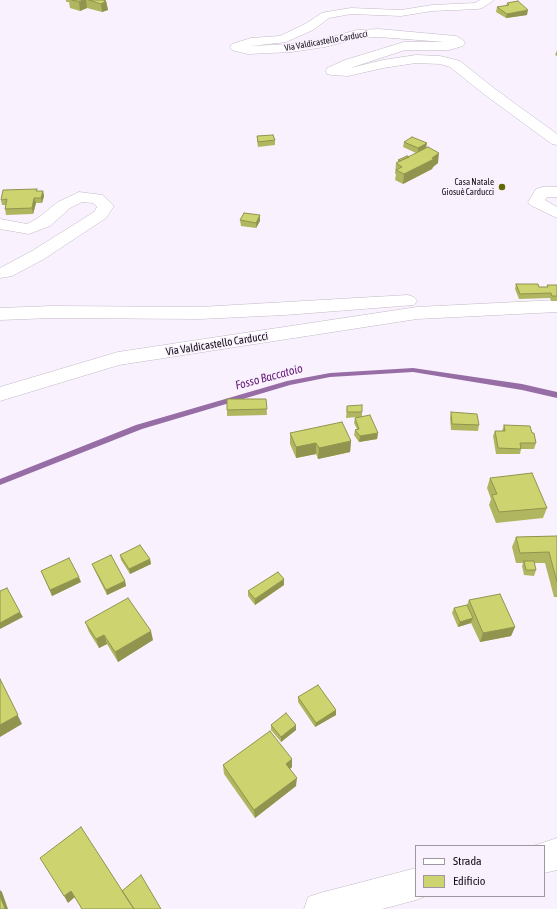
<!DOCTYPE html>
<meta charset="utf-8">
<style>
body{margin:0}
#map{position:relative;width:557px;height:909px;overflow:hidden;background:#faf1fe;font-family:"Asap Condensed",sans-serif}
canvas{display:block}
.legend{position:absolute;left:415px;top:845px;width:130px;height:52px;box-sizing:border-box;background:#faf1fe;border:1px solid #9e97a1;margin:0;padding:5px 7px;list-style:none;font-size:12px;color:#131015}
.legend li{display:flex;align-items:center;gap:8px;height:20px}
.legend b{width:20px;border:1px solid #9e97a1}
</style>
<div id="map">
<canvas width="557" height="909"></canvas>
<ul class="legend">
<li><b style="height:5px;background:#fff"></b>Strada</li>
<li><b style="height:11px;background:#cdd46f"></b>Edificio</li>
</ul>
</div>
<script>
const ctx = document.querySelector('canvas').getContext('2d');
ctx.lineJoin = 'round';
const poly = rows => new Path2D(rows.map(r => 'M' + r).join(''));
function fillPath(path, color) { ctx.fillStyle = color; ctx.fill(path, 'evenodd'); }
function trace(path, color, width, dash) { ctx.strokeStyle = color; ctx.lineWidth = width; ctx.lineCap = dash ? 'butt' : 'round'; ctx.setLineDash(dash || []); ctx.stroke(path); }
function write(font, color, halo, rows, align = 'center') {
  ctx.font = font + ' "Asap Condensed",sans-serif'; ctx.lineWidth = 3; ctx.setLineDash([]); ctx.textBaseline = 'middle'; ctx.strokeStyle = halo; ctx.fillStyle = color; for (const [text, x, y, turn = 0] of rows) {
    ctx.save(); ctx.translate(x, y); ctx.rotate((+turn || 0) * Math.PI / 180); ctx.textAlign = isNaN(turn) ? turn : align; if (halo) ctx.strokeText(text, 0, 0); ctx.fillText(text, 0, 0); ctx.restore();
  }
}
fillPath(poly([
 [413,368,522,384,557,392,557,398,522,390,413,372,330,377,290,385,142,429,0,485,0,479,136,425,287,381,330,373,413,368]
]), '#976da6');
const minor = poly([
 [480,0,494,0,482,8,478,9,432,11,401,16,351,14,329,18,313,30,286,42,251,46,291,44,324,39,357,30,379,29,456,36,463,40,465,43,463,46,449,50,405,50,350,68,383,60,416,55,440,56,460,61,495,89,557,134,557,145,552,144,485,95,450,67,440,64,416,63,383,68,348,76,332,75,327,74,326,71,327,68,345,60,404,42,444,42,379,37,358,38,325,47,291,52,248,54,232,50,230,47,232,44,251,38,280,36,305,24,322,13,326,12,351,8,401,10,432,5,475,3,480,0],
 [542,187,557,187,557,197,547,197,545,200,557,207,557,218,530,205,528,202,536,189,542,187],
 [79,192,103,195,114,206,106,218,44,259,12,276,0,278,0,268,32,251,94,212,97,207,93,203,82,202,70,208,50,226,29,234,0,229,0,219,27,224,38,218,58,202,79,192],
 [408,295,414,297,417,301,414,305,285,315,200,319,52,318,0,320,0,308,52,306,200,307,408,295],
 [557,300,557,312,417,319,119,365,0,401,0,387,118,352,417,307,557,300],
 [557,838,557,870,544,873,544,846,533,846,557,838],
 [416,868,416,896,426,896,416,900,382,909,304,909,308,897,320,893,416,868]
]);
trace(minor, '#c2b9c5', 1);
fillPath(minor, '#fff');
fillPath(poly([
 [66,0,103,0,106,1,108,10,102,12,87,8,80,11,70,8,69,2,66,2],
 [507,3,527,15,506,18,496,12,497,7,506,6],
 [557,50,557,56,555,55],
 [257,136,275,140,275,145,258,147,257,141],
 [404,142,426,148,438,163,433,167,432,169,403,184,395,180,396,174,395,174,396,163,398,162,398,160,409,157,416,153,403,147],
 [37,191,43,191,44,196,42,203,36,203,33,214,6,215,5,209,6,205,2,205,1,200],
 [260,215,260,221,256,228,241,226,240,220],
 [516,284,539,287,547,287,547,285,557,285,557,301,551,301,550,298,519,299,515,289],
 [266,399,267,415,227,416,227,410],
 [347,406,362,412,362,416,378,433,377,439,359,442,354,435,355,430,357,429,354,423,355,418,357,417,346,418],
 [451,412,479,425,478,431,451,430,450,418],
 [504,425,532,433,536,443,534,449,521,449,520,454,496,454,493,436,495,431,502,431],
 [290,433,351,441,350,452,318,459,316,454,296,458,290,444],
 [490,478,547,508,543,518,496,523,489,505,491,499,487,488],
 [557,536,557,597,554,597,545,563,534,563,536,570,534,576,524,575,522,566,523,563,516,563,512,547,516,537],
 [120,555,150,559,151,564,130,574,121,560],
 [92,564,125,581,126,586,107,595,94,569],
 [41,571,81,582,52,596],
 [284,585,255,605,248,596,248,591],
 [469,600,515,627,511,636,480,642,471,623,458,627,452,613,454,608,467,605],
 [85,622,153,640,118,662,107,644,99,648,89,632],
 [298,697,336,715,315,727,298,702],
 [271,725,296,730,281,742,271,730],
 [292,759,292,767,290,769,296,786,255,818,224,774,223,765]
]), '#b0b65f');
fillPath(poly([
 [83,0,86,0,87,8,80,11,79,2],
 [106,1,108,10,102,12,101,4],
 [528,10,527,15,506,18,507,14],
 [427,143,426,149,418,154,418,148],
 [439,153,438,163,433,167,432,169,403,184,404,174],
 [43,191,44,196,42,203,41,198],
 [34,198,36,203,33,214,32,208],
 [260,215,260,221,256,228,256,223],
 [378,433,377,439,359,442,360,436],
 [351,441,350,452,318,459,319,448],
 [316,443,316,454,296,458,296,447],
 [150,559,151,564,130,574,129,569],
 [79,577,81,582,52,596,50,590],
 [284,579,284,585,255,605,255,599],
 [125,581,126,586,107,595,106,590],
 [20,612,23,617,0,629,0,623],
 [473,618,471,623,458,627,460,622],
 [515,627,511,636,480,642,483,633],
 [151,631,153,640,118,662,115,652],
 [104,635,107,644,99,648,96,639],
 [0,679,22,724,0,737],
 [336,710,336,715,315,727,316,723],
 [296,725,296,730,281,742,281,737],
 [292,759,292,767,286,772,286,764],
 [297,778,296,786,255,818,254,810],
 [0,890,2,892,8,909,5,909,0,896],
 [71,891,75,897,68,903,64,896]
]), '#90944e');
const building = poly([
 [72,0,83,0,79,2,72,0],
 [89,0,103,0,106,1,101,4,89,0],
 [518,1,528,10,507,14,497,7,509,5,507,3,518,1],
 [273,135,275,140,258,142,257,136,273,135],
 [412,137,427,143,418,148,404,142,412,137],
 [428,147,439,153,432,158,434,159,404,174,396,170,402,167,396,163,428,147],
 [407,156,409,157,400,161,398,160,407,156],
 [37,189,36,191,43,191,41,198,34,198,32,208,5,209,7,199,1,200,3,190,37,189],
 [244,213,260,215,256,223,240,220,244,213],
 [516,284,538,284,539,287,548,287,547,285,557,285,557,296,552,296,551,293,520,294,516,284],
 [227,399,266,399,267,409,227,410,227,399],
 [362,405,362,412,347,412,347,406,362,405],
 [451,412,477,414,479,425,452,424,451,412],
 [370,415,378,433,360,436,355,430,359,429,355,418,370,415],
 [342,422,351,441,319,448,316,443,296,447,290,433,342,422],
 [504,425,530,426,532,433,534,433,536,443,520,443,521,449,498,448,495,431,505,431,504,425],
 [532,473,547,508,499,512,492,495,497,494,490,478,532,473],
 [557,536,557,582,549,552,520,553,516,537,557,536],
 [140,545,150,559,129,569,120,555,140,545],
 [111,555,125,581,106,590,92,564,111,555],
 [69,558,79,577,50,590,41,571,69,558],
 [524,561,534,561,536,570,526,570,524,561],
 [278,572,284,579,255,599,248,591,278,572],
 [7,588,20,612,0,623,0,591,7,588],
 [500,594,515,627,483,633,469,600,500,594],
 [128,598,151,631,115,652,104,635,96,639,85,622,128,598],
 [467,605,473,618,460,622,454,608,467,605],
 [0,679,18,715,0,725,0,679],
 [318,685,336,710,316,723,298,697,318,685],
 [286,713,296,725,281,737,271,725,286,713],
 [270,731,292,759,286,764,297,778,254,810,223,765,270,731],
 [81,827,134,909,82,909,71,891,64,896,40,858,81,827],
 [141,875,161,909,134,909,122,891,141,875],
 [0,896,5,909,0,909,0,896]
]);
fillPath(building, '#cdd46f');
trace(building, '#90944e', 1);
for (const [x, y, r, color] of [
 [502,187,4,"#636704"]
]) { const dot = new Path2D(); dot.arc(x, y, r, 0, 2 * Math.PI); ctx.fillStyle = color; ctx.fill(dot); trace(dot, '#faf1fe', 1.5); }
write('9px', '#131015', '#faf1fe', [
 ["Via Valdicastello Carducci",326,41,-10]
]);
write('9px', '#131015', '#faf1fe', [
 ["Casa Natale",494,182],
 ["Giosuè Carducci",494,192]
], 'right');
write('11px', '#131015', '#faf1fe', [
 ["Via Valdicastello Carducci",217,344,-9]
]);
write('italic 12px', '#641c79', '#faf1fe', [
 ["Fosso Baccatoio",269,377,-15]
]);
</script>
